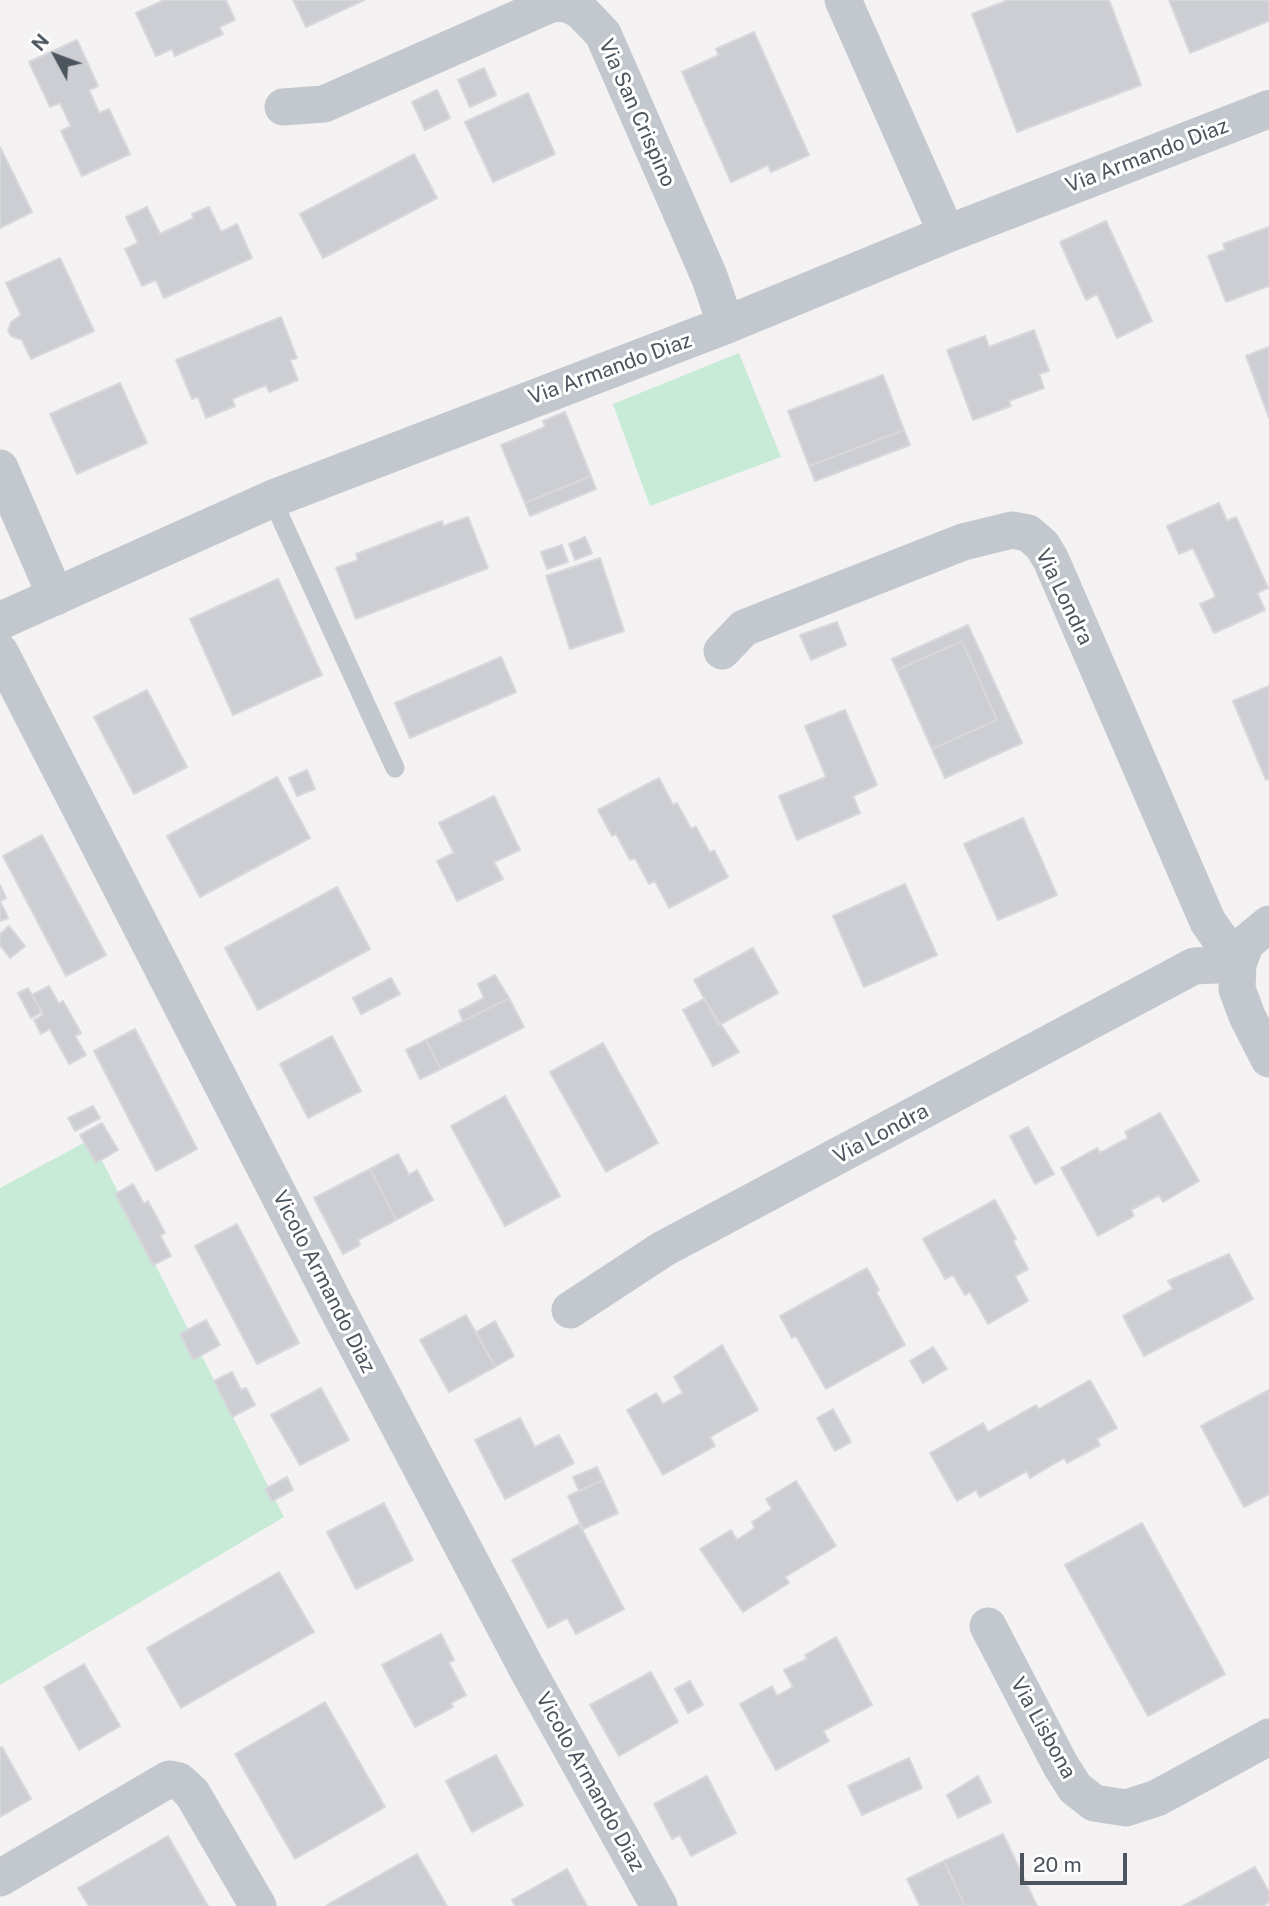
<!DOCTYPE html>
<style>
body{margin:0}
#map{position:relative;width:1269px;height:1906px;overflow:hidden;background:#f4f2f2;font-family:"Public Sans",sans-serif}
canvas{display:block}
.north{position:absolute;left:21px;top:21px;width:70px;height:70px;-webkit-text-stroke:5px #fff;paint-order:stroke;rotate:311deg;font-size:19px;font-weight:700;line-height:28px;text-align:center;color:#4c545d}
.north::after{content:'';display:block;margin:auto;width:24px;height:32px;background:#4c545d;clip-path:polygon(50% 0,100% 100%,50% 72%,0 100%)}
.scale{position:absolute;left:1020px;top:1853px;width:107px;height:32px;box-sizing:border-box;border:4px solid #4c545d;border-top:0;padding-left:9px;font-size:21px;line-height:24px;white-space:nowrap;color:#4c545d;-webkit-text-stroke:5px #fff;paint-order:stroke}
</style>
<div id="map">
<canvas width="1269" height="1906"></canvas>
<div class="north">N</div>
<div class="scale">20 m</div>
</div>
<script>
const ctx = document.querySelector('canvas').getContext('2d');
ctx.lineJoin = 'round';
function fillPath(path, color) { ctx.fillStyle = color; ctx.fill(path, 'evenodd'); }
const poly = rows => new Path2D(rows.map(r => 'M' + r).join(''));
function trace(path, color, width, dash) { ctx.strokeStyle = color; ctx.lineWidth = width; ctx.lineCap = dash ? 'butt' : 'round'; ctx.setLineDash(dash || []); ctx.stroke(path); }
function write(font, color, halo, rows, align = 'center') {
  ctx.font = font + ' "Public Sans",sans-serif'; ctx.lineWidth = 6; ctx.setLineDash([]); ctx.textBaseline = 'middle'; ctx.strokeStyle = halo; ctx.fillStyle = color; for (const [text, x, y, turn = 0] of rows) {
    ctx.save(); ctx.translate(x, y); ctx.rotate((+turn || 0) * Math.PI / 180); ctx.textAlign = isNaN(turn) ? turn : align; if (halo) ctx.strokeText(text, 0, 0); ctx.fillText(text, 0, 0); ctx.restore();
  }
}
fillPath(poly([
 [739,353,781,457,650,506,613,404],
 [91,1139,284,1517,0,1685,0,1188]
]), '#c7ebd6');
const building = poly([
 [164,0,226,0,235,20,219,27,223,34,175,56,172,49,156,56,136,13,164,0],
 [293,0,364,0,306,27,293,0],
 [1008,0,1109,0,1141,85,1017,132,972,14,1008,0],
 [1169,0,1269,0,1269,21,1190,53,1169,0],
 [754,32,809,155,771,172,768,165,731,182,682,72,719,55,716,49,754,32],
 [77,40,98,86,89,90,99,113,109,109,130,154,82,176,61,131,71,126,60,103,50,107,29,62,77,40],
 [484,68,496,95,470,107,458,80,484,68],
 [437,90,450,118,425,130,412,102,437,90],
 [528,93,555,154,493,182,465,122,528,93],
 [0,147,32,212,0,228,0,147],
 [414,154,437,198,323,258,300,214,414,154],
 [147,207,160,234,194,218,192,214,209,207,221,232,237,224,252,258,164,298,156,280,142,286,125,249,138,243,126,217,147,207],
 [1106,221,1152,321,1117,338,1097,294,1086,300,1060,242,1106,221],
 [1269,227,1269,286,1226,302,1208,256,1225,250,1223,244,1269,227],
 [60,258,94,331,31,359,22,340,11,336,8,331,11,322,21,315,6,283,60,258],
 [281,317,297,358,290,360,298,380,269,392,266,385,232,399,235,406,206,418,198,397,192,399,176,360,281,317],
 [1034,330,1049,371,1039,374,1044,388,1009,401,1011,406,973,420,947,350,985,336,989,347,1034,330],
 [1269,347,1269,418,1246,356,1269,347],
 [883,375,904,430,809,466,788,411,883,375],
 [120,383,147,443,77,474,50,414,120,383],
 [565,412,591,476,525,503,501,445,545,427,543,421,565,412],
 [904,430,910,445,815,481,809,466,904,430],
 [591,476,596,489,530,516,525,503,591,476],
 [1219,503,1227,521,1236,517,1268,588,1257,593,1265,610,1214,633,1200,604,1216,597,1193,548,1179,554,1167,526,1219,503],
 [468,517,488,568,356,619,336,568,358,560,356,554,442,521,443,526,468,517],
 [585,537,592,553,575,560,569,544,585,537],
 [562,545,568,562,547,569,541,552,562,545],
 [600,558,624,631,570,649,546,576,600,558],
 [278,579,322,675,233,715,190,619,278,579],
 [837,622,846,645,811,660,800,635,837,622],
 [968,625,1022,743,945,778,932,749,997,720,962,641,897,670,892,659,968,625],
 [962,641,997,720,932,749,897,670,962,641],
 [501,657,516,692,410,738,395,703,501,657],
 [1269,686,1269,779,1266,780,1233,701,1269,686],
 [147,690,187,767,134,794,94,717,147,690],
 [845,710,877,785,853,796,860,813,797,840,779,796,826,777,805,726,845,710],
 [307,770,315,789,297,796,289,778,307,770],
 [277,777,310,838,200,897,167,836,277,777],
 [659,778,673,805,677,803,691,829,696,827,710,853,714,850,728,877,669,908,655,881,649,884,635,858,630,860,616,834,612,836,598,810,659,778],
 [494,796,520,850,494,862,503,879,457,901,437,861,454,853,439,823,494,796],
 [1023,818,1057,895,998,920,964,844,1023,818],
 [42,835,106,955,66,976,3,856,42,835],
 [905,884,937,955,864,987,833,916,905,884],
 [0,885,6,898,0,901,8,918,0,921,0,885],
 [337,887,370,949,258,1010,225,948,337,887],
 [9,926,25,946,10,958,0,945,0,934,9,926],
 [753,948,778,993,719,1025,694,980,753,948],
 [495,975,509,998,463,1021,459,1011,484,998,478,984,495,975],
 [391,978,400,994,361,1014,353,998,391,978],
 [49,986,59,1004,63,1001,81,1033,75,1036,86,1055,69,1064,50,1029,41,1034,34,1020,43,1015,32,995,49,986],
 [28,988,42,1012,31,1018,18,993,28,988],
 [509,998,524,1027,441,1069,426,1040,509,998],
 [704,999,739,1052,713,1066,683,1010,704,999],
 [135,1029,197,1149,156,1171,94,1051,135,1029],
 [332,1036,361,1091,308,1118,280,1064,332,1036],
 [426,1040,441,1069,420,1079,406,1050,426,1040],
 [603,1043,658,1143,606,1172,550,1072,603,1043],
 [505,1096,560,1196,505,1226,451,1126,505,1096],
 [93,1106,100,1118,75,1131,68,1118,93,1106],
 [1160,1113,1199,1181,1163,1202,1159,1195,1131,1210,1134,1216,1098,1236,1061,1168,1097,1148,1100,1153,1128,1138,1125,1132,1160,1113],
 [102,1123,118,1150,96,1163,80,1135,102,1123],
 [1028,1127,1054,1174,1035,1184,1010,1136,1028,1127],
 [398,1154,409,1175,417,1170,433,1200,396,1220,370,1169,398,1154],
 [370,1169,396,1220,358,1240,360,1245,343,1254,314,1198,370,1169],
 [133,1184,144,1204,148,1201,165,1233,160,1235,171,1256,153,1265,115,1194,133,1184],
 [995,1200,1016,1239,1013,1241,1028,1269,1015,1276,1028,1301,988,1324,970,1292,965,1295,953,1275,945,1279,923,1239,995,1200],
 [237,1224,299,1343,257,1364,195,1246,237,1224],
 [1229,1254,1253,1299,1144,1356,1123,1316,1173,1289,1168,1281,1229,1254],
 [867,1268,879,1290,876,1292,905,1345,826,1389,796,1336,792,1338,780,1316,867,1268],
 [466,1315,495,1367,449,1392,420,1340,466,1315],
 [206,1320,220,1345,193,1360,180,1334,206,1320],
 [495,1321,514,1356,495,1367,476,1332,495,1321],
 [722,1345,758,1410,710,1437,715,1446,663,1475,627,1410,656,1393,663,1404,683,1393,674,1377,722,1345],
 [933,1347,947,1369,923,1383,910,1361,933,1347],
 [232,1372,241,1390,246,1388,255,1405,232,1417,214,1381,232,1372],
 [1090,1380,1117,1428,1097,1439,1100,1445,1067,1463,1064,1458,1030,1478,1027,1471,980,1497,976,1490,957,1501,930,1453,983,1423,988,1432,1036,1405,1039,1409,1090,1380],
 [321,1388,349,1440,300,1465,271,1415,321,1388],
 [1269,1390,1269,1494,1244,1507,1201,1426,1269,1390],
 [833,1409,851,1442,835,1451,817,1418,833,1409],
 [520,1418,535,1447,559,1435,574,1463,505,1499,475,1440,520,1418],
 [597,1467,603,1480,579,1491,573,1477,597,1467],
 [287,1477,293,1490,272,1501,265,1489,287,1477],
 [603,1480,618,1513,583,1529,568,1496,603,1480],
 [796,1481,836,1546,785,1577,789,1583,743,1612,700,1549,731,1530,737,1540,755,1528,752,1522,772,1509,766,1499,796,1481],
 [384,1503,413,1560,356,1589,327,1532,384,1503],
 [1142,1523,1225,1674,1148,1716,1065,1565,1142,1523],
 [579,1524,624,1609,576,1634,567,1618,548,1628,512,1560,579,1524],
 [279,1572,314,1632,181,1708,147,1648,279,1572],
 [441,1634,454,1660,449,1663,466,1695,451,1703,453,1707,415,1727,382,1665,441,1634],
 [836,1637,872,1705,823,1731,829,1741,776,1770,740,1704,772,1686,777,1696,793,1687,784,1670,807,1659,805,1655,836,1637],
 [84,1664,120,1726,79,1750,44,1687,84,1664],
 [651,1672,678,1722,619,1756,590,1705,651,1672],
 [690,1681,703,1705,688,1713,675,1689,690,1681],
 [325,1702,385,1807,295,1859,235,1754,325,1702],
 [2,1747,31,1799,0,1817,0,1748,2,1747],
 [496,1755,523,1805,472,1832,446,1781,496,1755],
 [909,1758,922,1788,862,1815,848,1786,909,1758],
 [707,1776,736,1833,691,1856,680,1835,672,1839,654,1804,707,1776],
 [978,1776,991,1802,958,1818,947,1795,978,1776],
 [1003,1834,1037,1906,965,1906,944,1861,1003,1834],
 [168,1836,208,1906,89,1906,78,1888,168,1836],
 [417,1854,447,1906,327,1906,327,1905,417,1854],
 [944,1861,965,1906,920,1906,907,1879,944,1861],
 [1255,1867,1269,1892,1269,1902,1263,1906,1183,1906,1255,1867],
 [567,1869,587,1906,515,1906,512,1900,567,1869]
]);
fillPath(building, '#cdced3');
trace(building, '#d7d8dc', 2);
trace(poly([
 [272,499,395,768]
]), '#c2c8ce', 19);
trace(poly([
 [843,0,947,234],
 [283,107,324,104,553,3,568,4,581,11,603,34,709,276,726,325],
 [0,468,56,597],
 [722,651,744,628,963,542,1012,530,1028,533,1042,545,1051,560,1208,922,1238,964,1237,989,1247,1016,1269,1059],
 [0,652,340,1314,527,1669,659,1906],
 [570,1310,663,1249,1194,966,1238,964,1246,943,1269,924],
 [988,1626,1061,1766,1075,1788,1094,1803,1126,1808,1157,1798,1269,1737],
 [0,1878,169,1779,179,1781,192,1793,258,1906]
]), '#c2c8ce', 37);
trace(poly([
 [0,621,272,499,726,325,947,234,1269,109]
]), '#c2c8ce', 38);
write('21px', '#4c545d', '#fff', [
 ["Via San Crispino",637,113,66],
 ["Via Armando Diaz",1147,156,-21],
 ["Via Armando Diaz",610,369,-20],
 ["Via Londra",1064,597,64],
 ["Via Londra",881,1134,-28],
 ["Vicolo Armando Diaz",324,1282,63],
 ["Via Lisbona",1043,1728,61],
 ["Vicolo Armando Diaz",590,1782,61]
]);
</script>
